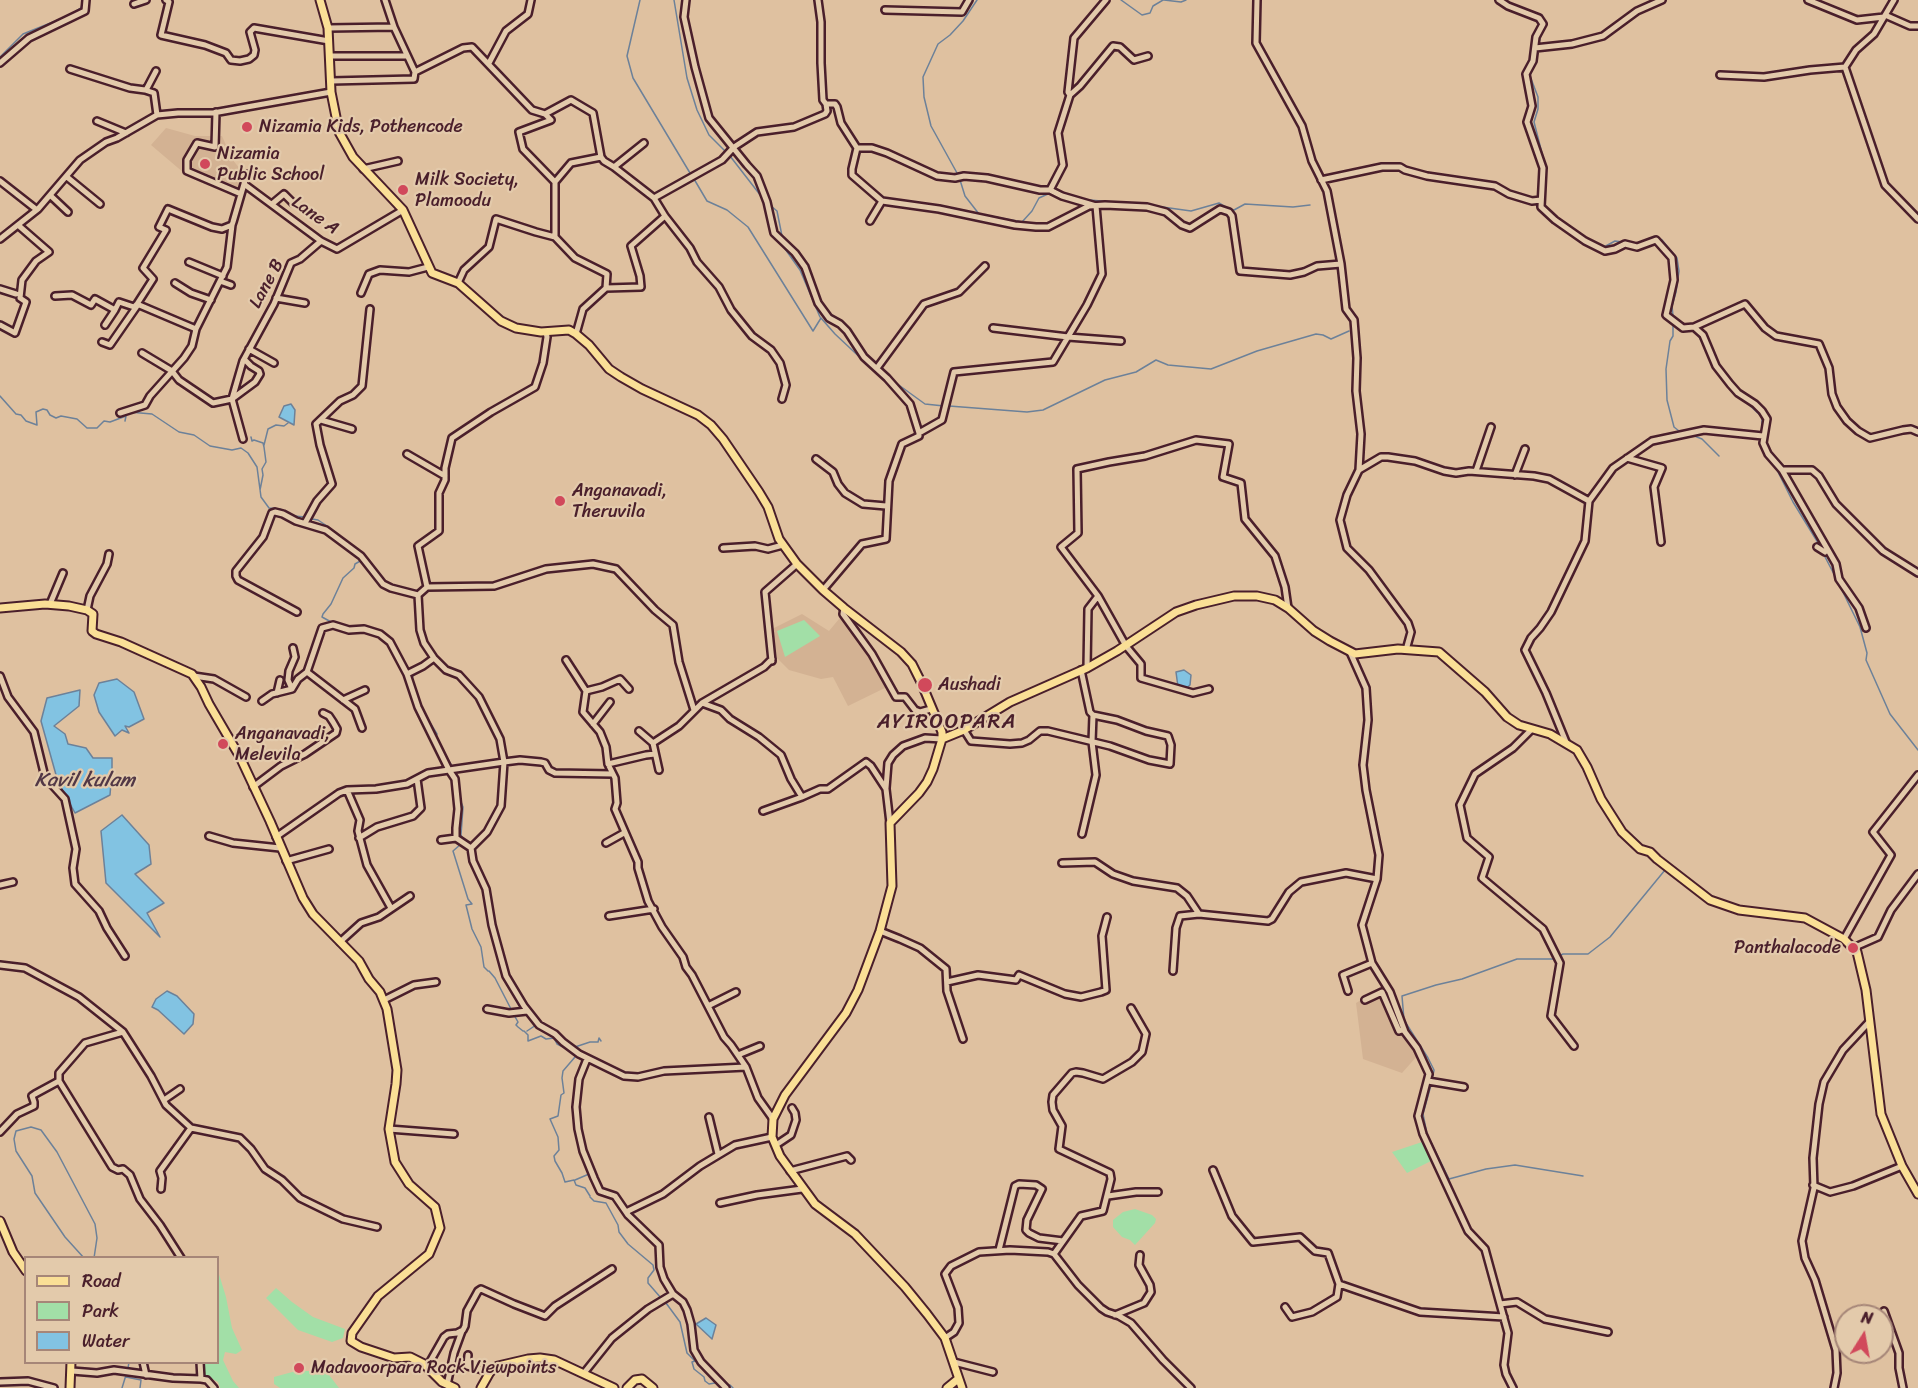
<!DOCTYPE html>
<style>
body{margin:0}
#map{position:relative;width:1918px;height:1388px;overflow:hidden;background:#dfc1a0;font-family:Sriracha,sans-serif}
canvas{display:block}
.legend{position:absolute;left:24px;top:1256px;width:195px;height:108px;box-sizing:border-box;background:#e3caab;border:2px solid #a68678;margin:0;padding:8px 10px;list-style:none;font-size:18px;color:#4a1f2b}
.legend li{display:flex;align-items:center;gap:12px;height:30px}
.legend b{width:30px;border:2px solid #a68678}
.north{position:absolute;left:1834px;top:1304px;width:60px;height:60px;box-sizing:border-box;background:#e3caab;border:2px solid #a68678;border-radius:50%;rotate:11deg;font-size:16px;font-weight:700;line-height:24px;text-align:center;color:#4a1f2b}
.north::after{content:'';display:block;margin:auto;width:21px;height:27px;background:#d1495b;clip-path:polygon(50% 0,100% 100%,50% 72%,0 100%)}
</style>
<div id="map">
<canvas width="1918" height="1388"></canvas>
<ul class="legend">
<li><b style="height:8px;background:#fadf96"></b>Road</li>
<li><b style="height:16px;background:#a2dfa7"></b>Park</li>
<li><b style="height:16px;background:#82c3e2"></b>Water</li>
</ul>
<div class="north">N</div>
</div>
<script>
const ctx = document.querySelector('canvas').getContext('2d');
ctx.lineJoin = 'round';
function fillPath(path, color) { ctx.fillStyle = color; ctx.fill(path, 'evenodd'); }
const poly = rows => new Path2D(rows.map(r => 'M' + r).join(''));
function trace(path, color, width, dash) { ctx.strokeStyle = color; ctx.lineWidth = width; ctx.lineCap = dash ? 'butt' : 'round'; ctx.setLineDash(dash || []); ctx.stroke(path); }
function write(font, color, halo, rows, align = 'center') {
  ctx.font = font + ' Sriracha,sans-serif'; ctx.lineWidth = 4.5; ctx.setLineDash([]); ctx.textBaseline = 'middle'; ctx.strokeStyle = halo; ctx.fillStyle = color; for (const [text, x, y, turn = 0] of rows) {
    ctx.save(); ctx.translate(x, y); ctx.rotate((+turn || 0) * Math.PI / 180); ctx.textAlign = isNaN(turn) ? turn : align; if (halo) ctx.strokeText(text, 0, 0); ctx.fillText(text, 0, 0); ctx.restore();
  }
}
fillPath(poly([
 [166,128,195,136,222,136,232,159,240,169,247,171,238,195,184,173,151,145],
 [844,613,893,684,848,706,833,677,821,679,789,670,776,657,772,629,802,614,829,631],
 [1382,988,1403,1033,1418,1055,1402,1073,1363,1059,1356,1003]
]), '#d3b293');
fillPath(poly([
 [804,620,820,636,785,657,777,631],
 [1422,1142,1433,1160,1407,1173,1392,1152],
 [1135,1209,1152,1215,1156,1219,1155,1223,1135,1245,1130,1240,1122,1237,1113,1227,1113,1220,1123,1212],
 [218,1271,226,1297,232,1328,242,1350,236,1354,225,1352,223,1360,233,1381,239,1388,220,1388,218,1382,203,1374,203,1363,218,1362],
 [276,1288,292,1302,313,1317,345,1329,343,1338,332,1342,298,1330,266,1298],
 [323,1367,339,1388,280,1388,274,1384,274,1377,296,1371,314,1371]
]), '#a2dfa7');
const water = poly([
 [291,404,295,410,294,425,279,417,284,406,291,404],
 [1184,670,1191,675,1190,685,1182,692,1178,687,1176,672,1184,670],
 [117,679,134,692,144,719,129,727,125,726,129,733,122,730,115,736,99,712,94,695,99,683,117,679],
 [80,690,79,706,54,726,65,734,68,744,86,748,93,758,112,758,112,769,110,795,75,813,58,782,41,721,47,698,80,690],
 [122,815,149,845,151,864,135,874,164,903,147,913,160,937,106,883,101,831,122,815],
 [167,991,177,996,194,1014,193,1024,184,1034,158,1010,152,1007,156,999,167,991],
 [706,1318,716,1325,712,1339,696,1324,706,1318]
]);
fillPath(water, '#82c3e2');
trace(water, '#6c8199', 1.5);
trace(poly([
 [640,0,627,56,633,78,690,173],
 [674,0,687,78,697,110,709,135,725,151],
 [1121,0,1142,15,1150,13,1153,6,1163,0],
 [1164,0,1181,2,1186,0],
 [1504,0,1522,9,1542,15,1544,21],
 [1538,46,1542,31],
 [0,57,23,34,68,16,81,8,83,1],
 [1533,66,1530,76,1538,97,1538,109,1534,122,1545,165],
 [730,156,761,196],
 [957,173,931,126,924,97,923,77,938,44,950,35,963,21,977,0],
 [694,179,707,201,727,210,748,227,813,331,821,318,835,334,883,379],
 [960,180,965,196,979,214,1022,222,1032,211,1039,198,1050,193],
 [1079,199,1134,204],
 [1148,205,1191,211,1219,203,1229,209,1234,210,1245,204,1293,207,1310,205],
 [1544,205,1559,219,1585,238,1604,247,1615,241,1623,242],
 [771,206,777,211,782,236],
 [1660,239,1662,240,1677,258,1679,271,1676,292,1672,306,1673,316],
 [1636,244,1646,241],
 [783,246,800,270,820,317],
 [1673,324,1673,336,1670,341,1666,369,1667,400,1674,427,1679,431],
 [1681,329,1693,331,1698,335,1706,348],
 [896,383,925,404,944,406],
 [0,396,16,414,21,415,26,421,37,425,36,412,43,409,47,410,50,415,56,418,61,416,77,419,87,428,97,428,104,421,110,422,126,416,125,421],
 [1744,400,1762,417,1762,432],
 [949,406,1027,412,1043,410,1105,380,1136,372,1156,360,1168,365,1211,369,1257,351,1316,334,1323,335,1331,339,1349,331],
 [129,412,152,414,179,432,194,435,210,446,232,450,241,448,248,453,257,467,261,497,269,508,280,509,294,516,305,517],
 [1692,435,1702,439,1719,456],
 [251,437,252,441,254,440,263,443,264,447,266,462,262,469,263,475,260,490],
 [264,445,268,429,276,425,284,426,288,423],
 [1760,445,1767,456],
 [1775,466,1793,502,1820,546],
 [312,519,318,520,327,526,344,540],
 [1823,553,1836,578],
 [1838,582,1860,627,1867,653,1866,660,1890,714,1918,750],
 [333,623,322,617,323,614,331,604,343,578,354,568,355,564,362,560],
 [412,681,413,675],
 [424,713,437,734,436,737,440,746],
 [445,755,452,766],
 [459,797,463,807,461,835,464,841],
 [461,844,453,851,468,899,472,904,466,905,472,929,481,947,484,967,488,971],
 [489,971,495,978,512,1011],
 [514,1015,518,1022,516,1025,518,1027,523,1031],
 [524,1031,528,1035,528,1041,541,1036,546,1039,554,1038,557,1044,567,1049],
 [527,1031,536,1025],
 [575,1047,590,1042,598,1042,599,1038,601,1041],
 [573,1053,576,1055,575,1057,563,1071,562,1078,564,1093,561,1095,558,1116,550,1119,558,1137,559,1150,554,1156,555,1161,562,1173,565,1182,574,1180,576,1185,585,1188,590,1196],
 [1583,1176,1515,1165,1486,1169,1449,1179,1427,1134,1423,1114,1431,1085,1434,1070,1428,1058,1404,1020,1402,996,1436,985,1462,979,1517,959,1553,959,1563,954,1588,954,1610,937,1665,870],
 [575,1180,589,1174],
 [590,1197,594,1201,606,1203,618,1225,619,1232,628,1244,653,1265,654,1270,648,1278,648,1283,661,1298],
 [84,1258,65,1237,35,1193,32,1176,16,1151,14,1139,16,1131,31,1127,41,1130,57,1152,95,1224,97,1238,94,1258],
 [666,1303,680,1322,687,1353,695,1361,692,1362,694,1369,704,1377,705,1381,709,1384,715,1383,715,1379],
 [128,1368,129,1362],
 [126,1377,141,1380,140,1388],
 [727,1386,730,1385,733,1388],
 [122,1388,126,1375]
]), '#6c8199', 1.5);
const minor = poly([
 [166,0,169,2,161,35,205,45,226,53,231,60,240,61,249,59,254,55,255,50,250,32,254,28,329,41],
 [686,0,684,17,695,67,709,118,747,165,757,176,767,202,774,233,795,253,805,267,818,303,829,318,840,324,847,331,864,357,887,378,910,404,919,433,919,436,902,444,889,481,886,539,862,544,823,590],
 [818,0,821,22,821,63,823,100,826,104,835,104,837,107,841,123,857,148,852,169,852,175,882,201,939,209,1015,225,1036,227,1048,227,1089,206,1105,205,1147,207,1166,212,1182,225,1190,228,1220,209,1229,212,1232,216,1240,271,1290,275,1304,272,1317,266,1341,264],
 [1257,0,1256,43,1302,126,1312,161,1327,191,1341,264,1346,309,1354,320,1357,358,1356,391,1361,434,1359,470,1347,495,1340,520,1347,548,1369,570,1408,623,1411,632,1406,650],
 [1499,0,1508,6,1539,18,1543,24,1536,37,1533,61,1526,74,1532,106,1527,122,1543,168,1541,207,1555,220,1585,241,1605,251,1615,249,1625,244,1637,247,1656,240,1672,258,1674,280,1666,315,1683,328,1694,327,1703,335,1716,366,1730,384,1738,393,1755,404,1762,411,1767,419,1763,443,1768,454,1782,470,1812,470,1819,476,1836,504,1883,551,1918,573],
 [1808,0,1857,20,1884,17],
 [1894,0,1874,34,1856,50,1845,67,1885,185,1918,219],
 [134,4,146,0],
 [885,10,962,12,969,0],
 [1885,15,1910,26,1918,26],
 [328,28,394,27],
 [1535,48,1572,44,1603,36,1637,11,1662,0],
 [330,56,407,56],
 [0,63,29,38,85,11,86,0],
 [489,63,506,31,528,14,531,0],
 [70,69,130,88,145,90,154,93,157,115],
 [415,72,463,48,472,47,532,110,545,114],
 [1720,75,1764,77,1810,70,1845,67],
 [331,81,414,79,415,72,394,27,385,0],
 [146,90,156,71],
 [1070,95,1080,86,1113,46,1120,47,1134,60,1148,56],
 [216,112,215,147,197,143,187,160,187,171,241,194],
 [97,121,126,133],
 [644,143,614,167,654,198,665,216,690,248,697,262,719,287,731,310,752,336,771,350,780,363,786,385,782,399],
 [857,148,872,148,887,153,937,176,955,178,964,176,987,178,1040,190,1050,190,1063,165,1058,133,1070,95,1068,92,1074,38,1106,0],
 [363,169,398,161],
 [67,177,100,204],
 [1321,180,1382,167,1400,167,1405,170,1427,176,1495,186,1509,194,1532,201,1541,200],
 [0,181,37,210],
 [555,182,571,163,601,157],
 [244,184,247,174],
 [51,196,68,212],
 [654,198,722,160,734,147,757,132,794,127,825,114,827,111,826,104],
 [272,204,284,194,293,203],
 [870,221,882,201],
 [232,225,222,229,212,227,168,209,159,227,166,230,143,268,153,279,137,304,196,329,227,267,232,225,233,222,244,184,321,241,337,249,403,210],
 [555,237,555,182,523,149,519,132,551,120,545,114,571,100,593,113,601,157,604,161,614,167],
 [0,239,38,209,80,160,106,142,117,138,157,115,178,113,213,113,331,92],
 [189,262,223,276],
 [220,281,231,285],
 [175,283,191,293,211,300],
 [458,283,464,270,489,247,496,219,536,232,555,237,575,258,607,274,606,288],
 [0,289,16,294],
 [361,293,369,274,380,270,409,272,428,267],
 [55,296,72,295,91,305,95,299,115,310,119,302,134,307,137,304],
 [276,298,305,303],
 [0,325,15,333,26,302,20,298,22,280,36,261,49,252,18,225],
 [105,325,115,310],
 [1694,327,1745,304,1765,328,1776,336,1819,344,1829,368,1832,394,1837,407,1847,421,1858,431,1870,438,1903,430,1911,429,1918,432],
 [993,328,1068,337,1121,341],
 [576,334,583,309,606,288,641,287,640,276,631,246,665,216],
 [102,342,110,345,137,306],
 [249,349,274,363],
 [142,353,172,371,179,380,213,403,232,399,255,382,260,374,259,371,251,366,244,359],
 [877,368,924,304,959,292,985,266],
 [120,413,145,405,150,396,184,358,192,346,196,329],
 [321,420,352,429],
 [919,433,942,420,954,372,1053,362,1087,305,1102,274,1096,206,1062,196,1050,190],
 [243,439,232,399,243,361,274,304,291,263,300,259,321,241],
 [407,454,445,476],
 [1627,458,1662,468,1654,487,1661,542],
 [816,459,833,472,838,484,845,493,863,504,886,506],
 [1359,470,1381,457,1388,457,1415,461,1444,471,1456,473,1469,471,1534,476,1549,479,1589,501],
 [1782,470,1836,564,1839,579,1859,608,1866,628],
 [1476,471,1491,427],
 [1515,475,1525,449],
 [305,523,317,501,332,484,320,445,316,424,340,401,353,395,362,386,370,309],
 [1817,547,1825,552],
 [723,548,755,546,768,549,783,545],
 [427,587,418,546,439,531,439,493,445,480,445,468,452,438,491,412,535,387,543,363,547,337,546,332],
 [50,604,63,573],
 [844,608,843,614,872,654,896,697,905,697,915,710,920,712,931,709],
 [87,610,90,596,107,564,109,554],
 [297,612,238,580,236,576,236,571,263,537,272,513,275,512,283,514,296,521,326,530,361,556,383,584,391,588,418,595],
 [1350,652,1366,688,1368,720,1363,765,1366,790,1379,855,1377,879,1362,925,1372,963,1390,992,1405,1032,1417,1048,1429,1074,1418,1116,1423,1134,1468,1231,1485,1249,1508,1333,1504,1365,1506,1374,1513,1388],
 [566,660,586,691,583,712,600,732,606,747,608,764,646,755,655,754],
 [772,661,765,592,797,564],
 [1087,668,1088,609,1098,596],
 [307,672,355,709,362,728],
 [407,674,423,666,434,658],
 [0,676,8,697,34,732,45,777,65,799,76,849,73,868,75,884,99,911,107,928,125,956],
 [194,676,214,679,246,697],
 [292,689,288,680,289,671,295,657,293,648],
 [1209,689,1193,693,1141,678,1141,664,1126,646,1098,596,1061,547,1078,533,1077,469,1109,462,1145,456,1196,440,1229,444,1223,477,1241,483,1245,519,1275,556,1285,587,1288,608],
 [586,691,602,687,620,679,629,689],
 [277,693,280,680],
 [343,700,365,690],
 [262,701,272,694,292,689,298,679,307,672,322,628,333,625,349,630,364,629,380,634,390,642,407,674,418,707,449,770,428,773,407,784,376,789,347,790,339,793,276,837],
 [702,703,721,710,730,719,759,737,781,755,791,779,802,797,763,811],
 [694,710,679,662,673,625,655,610,616,569,593,564,546,569,494,586,427,587,418,595,420,630,424,643,434,658,446,670,459,675,479,697,500,739,504,762,449,770,455,779,458,809,456,828,456,838,471,848,473,861,486,889,492,925,506,976,524,1006,539,1025,555,1034,563,1042,579,1054,624,1076,638,1077,664,1071,746,1067],
 [593,724,610,702],
 [1532,729,1513,748,1475,774,1460,805,1467,838,1489,857,1482,878,1543,929,1560,963,1551,1016,1574,1046],
 [964,730,971,741,1010,744,1022,743,1029,740,1040,731,1048,731,1110,746,1149,760,1170,764,1171,745,1168,736,1146,731,1117,720,1093,715,1090,712,1081,670],
 [639,731,653,743,679,726,702,703,764,667,772,659],
 [1566,742,1546,693,1525,650,1531,638,1540,628,1551,612,1585,541,1589,501,1613,468,1652,441,1704,430,1763,436],
 [653,743,659,770],
 [608,764,615,778,617,803,615,809,638,862,638,868,648,901,662,927,683,957,686,967,692,975,724,1037,731,1045,746,1067,758,1098,773,1119],
 [253,787,281,766,305,754,336,733,337,729,333,722,329,716,323,713],
 [886,788,888,763,893,755,903,746,925,738,942,739],
 [347,790,360,820,358,831,367,865,391,908],
 [802,797,820,789,828,789,866,762,871,766,886,789,890,823],
 [1082,834,1096,775,1092,742,1093,715],
 [209,836,233,843,280,848],
 [359,838,377,827,413,816,421,808,417,779],
 [441,840,456,838],
 [606,843,624,833],
 [471,848,487,832,501,806,504,762,520,760,541,762,545,763,549,770,555,773,613,774],
 [286,861,329,849],
 [1062,863,1095,862,1113,874,1133,881,1177,888,1187,896,1199,914],
 [0,885,13,882],
 [609,916,654,909],
 [880,931,900,939,920,948,946,969,947,991,963,1039],
 [1844,939,1891,855,1873,832,1918,775],
 [340,942,361,923,379,917,410,896],
 [1853,948,1878,937,1891,910,1918,874],
 [0,965,25,968,79,997,123,1032,151,1076,166,1105,191,1128,240,1138,251,1149,265,1169,282,1180,300,1198,343,1219,377,1227],
 [1173,971,1176,928,1180,916,1199,914,1268,921,1272,919,1289,892,1301,882,1346,873,1377,879],
 [947,982,978,975,1016,980,1019,975,1065,994,1081,997,1101,992,1106,990,1102,936,1107,917],
 [1348,991,1343,975,1372,963],
 [384,1000,414,985,436,982],
 [1365,1000,1382,992,1399,1031,1404,1029],
 [708,1006,736,992],
 [487,1009,509,1013,527,1011],
 [738,1055,760,1046],
 [587,1059,579,1079,576,1107,578,1129,583,1151,594,1178,600,1191,615,1196,628,1215,659,1245,660,1267,664,1279,673,1294,683,1302,687,1310,691,1324,694,1350,701,1362,726,1388],
 [59,1081,112,1167,118,1170,123,1169,130,1175,140,1199,160,1225,181,1258],
 [1428,1081,1464,1087],
 [164,1100,180,1089],
 [709,1117,718,1154],
 [389,1129,454,1134],
 [0,1132,17,1114,34,1106,34,1102,32,1096,35,1094,59,1081,59,1073,85,1043,123,1032],
 [776,1145,791,1135,796,1120,795,1113,792,1108],
 [1213,1170,1232,1216,1253,1242,1300,1237,1315,1251,1328,1253,1339,1284,1420,1312,1504,1317],
 [790,1171,847,1156,851,1160],
 [1813,1185,1830,1192,1853,1186,1902,1166],
 [161,1189,162,1178,160,1171,191,1128],
 [1108,1196,1136,1192,1158,1192],
 [720,1203,757,1195,802,1189],
 [626,1212,663,1194,700,1166,735,1145,772,1137],
 [999,1250,1015,1186,1019,1184,1036,1185,1042,1189,1027,1220,1026,1230,1029,1233,1039,1238,1063,1241],
 [1054,1254,1081,1216,1103,1211,1111,1179,1110,1173,1059,1149,1062,1126,1053,1110,1052,1102,1053,1095,1072,1073,1076,1072,1083,1073,1103,1079,1132,1062,1142,1052,1146,1034,1131,1008],
 [1500,1304,1517,1302,1545,1319,1608,1332],
 [1285,1307,1292,1317,1312,1312,1337,1297,1339,1284],
 [1884,1311,1899,1353,1899,1368,1903,1388],
 [1115,1315,1144,1303,1151,1292,1150,1285,1139,1265,1140,1255],
 [945,1338,954,1332,959,1323,958,1308,945,1274,951,1266,979,1252,1010,1250,1048,1252,1054,1254,1078,1285,1101,1308,1107,1312,1119,1316,1131,1323,1163,1360,1191,1388],
 [468,1355,467,1366,490,1372],
 [143,1362,146,1375],
 [200,1362,201,1379],
 [954,1362,993,1372],
 [427,1367,444,1337,448,1334,457,1333,463,1330,465,1326,467,1311,478,1291,481,1289,514,1304,545,1316,555,1306,612,1269],
 [72,1371,97,1373,114,1370,173,1378,201,1379,207,1380,214,1388],
 [584,1373,612,1338,648,1309,673,1294],
 [0,1382,28,1381,54,1388],
 [447,1385,454,1353,462,1331],
 [1834,1388,1837,1373,1836,1350,1815,1280,1805,1258,1802,1241,1814,1188,1813,1158,1819,1104,1824,1082,1843,1050,1870,1021]
]);
const major = poly([
 [320,0,328,28,331,92,339,132,353,157,403,210,432,273,458,283,501,321,516,328,541,332,569,330,576,334,589,345,609,369,621,377,642,389,698,415,711,425,723,439,759,492,768,507,779,539,797,564,823,590,844,608,901,652,912,664,921,682,942,732,942,739,933,769,927,782,919,793,890,823,892,886,880,931,858,990,846,1013,785,1095,773,1119,772,1137,780,1156,815,1204,855,1234,905,1287,927,1314,945,1338,962,1388],
 [0,608,45,604,69,606,87,610,93,614,92,631,96,634,121,642,192,674,201,687,209,704,240,757,270,821,303,898,313,914,359,961,369,979,380,992,387,1009,397,1070,396,1084,389,1129,395,1162,409,1184,435,1207,440,1228,429,1254,378,1296,352,1333,351,1341,361,1347,394,1358,410,1357,424,1364,442,1382,455,1388],
 [942,739,964,730,1010,702,1087,668,1117,651,1176,612,1196,605,1234,596,1257,596,1275,600,1288,608,1314,631,1330,641,1355,654,1398,649,1439,652,1485,692,1507,717,1519,725,1550,734,1577,750,1587,767,1601,799,1622,832,1640,849,1650,852,1657,859,1710,900,1739,910,1805,918,1844,939,1857,952,1866,990,1881,1114,1902,1166,1918,1194],
 [0,1221,13,1252,26,1271],
 [70,1388,71,1362],
 [481,1388,490,1372,498,1366,528,1359,540,1358,554,1360,614,1388],
 [627,1388,635,1380,642,1379,653,1388],
 [947,1388,958,1379]
]);
trace(minor, '#4a1f2b', 10);
trace(major, '#4a1f2b', 11);
trace(minor, '#e3caab', 5);
trace(major, '#fadf96', 7);
for (const [x, y, r, color] of [
 [247,127,6,"#d1495b"],
 [205,164,6,"#d1495b"],
 [403,190,6,"#d1495b"],
 [560,501,6,"#d1495b"],
 [925,685,8,"#d1495b"],
 [223,744,6,"#d1495b"],
 [1853,948,6,"#d1495b"],
 [299,1368,6,"#d1495b"]
]) { const dot = new Path2D(); dot.arc(x, y, r, 0, 2 * Math.PI); ctx.fillStyle = color; ctx.fill(dot); trace(dot, '#e3caab', 2); }
write('18px', '#4a1f2b', '#e3caab', [
 ["Nizamia Kids, Pothencode",259,127],
 ["Nizamia",217,154],
 ["Public School",217,175],
 ["Milk Society,",415,180],
 ["Plamoodu",415,201],
 ["Anganavadi,",572,491],
 ["Theruvila",572,512],
 ["Aushadi",938,685],
 ["Anganavadi,",235,734],
 ["Melevila",235,755],
 ["Panthalacode",1841,948,"right"],
 ["Madavoorpara Rock Viewpoints",311,1368]
], 'left');
write('18px', '#4a1f2b', '#e3caab', [
 ["Lane A",315,216,35],
 ["Lane B",267,284,-62]
]);
write('italic 20px', '#523846', '#e3caab', [
 ["Kavil kulam",85,781]
]);
ctx.letterSpacing = '1.5px';
write('21px', '#4a1f2b', '#e3caab', [
 ["AYIROOPARA",947,723]
]);
ctx.letterSpacing = '0px';
</script>
